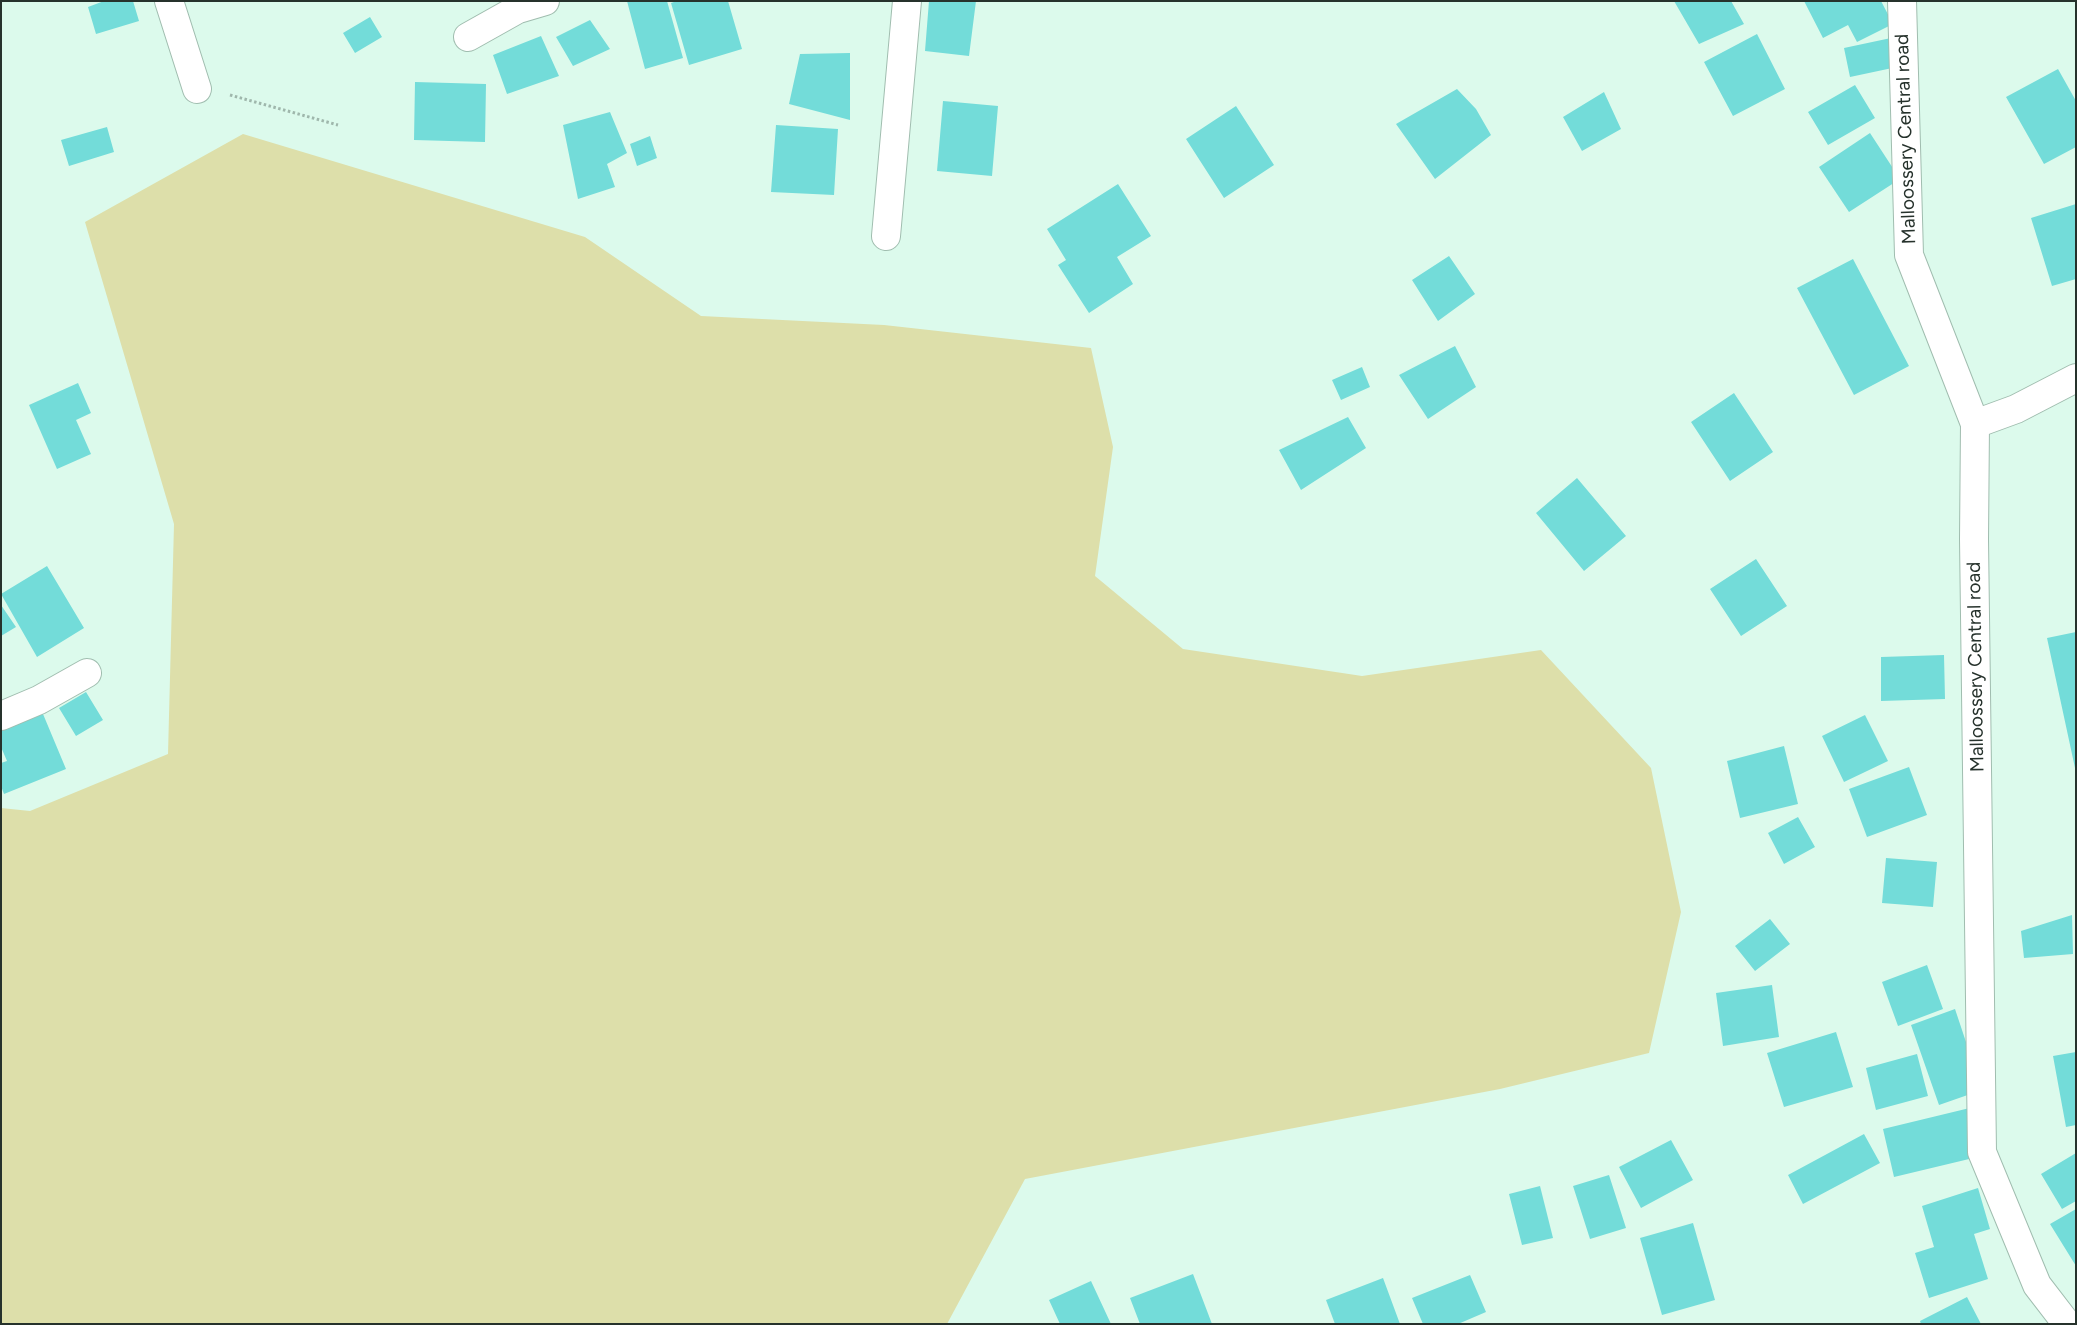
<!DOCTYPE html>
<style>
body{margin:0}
#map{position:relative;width:2077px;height:1325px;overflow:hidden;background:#dcfaec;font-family:Figtree,sans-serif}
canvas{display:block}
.frame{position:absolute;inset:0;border:2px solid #26322c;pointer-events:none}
</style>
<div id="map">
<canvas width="2077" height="1325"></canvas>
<div class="frame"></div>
</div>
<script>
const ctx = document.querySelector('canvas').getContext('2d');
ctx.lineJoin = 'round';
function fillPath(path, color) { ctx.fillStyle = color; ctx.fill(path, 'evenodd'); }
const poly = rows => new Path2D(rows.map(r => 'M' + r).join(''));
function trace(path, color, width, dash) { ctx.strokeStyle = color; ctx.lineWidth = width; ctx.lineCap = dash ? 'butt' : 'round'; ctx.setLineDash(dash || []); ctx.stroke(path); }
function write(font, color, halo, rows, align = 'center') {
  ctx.font = font + ' Figtree,sans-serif'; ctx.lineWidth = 4; ctx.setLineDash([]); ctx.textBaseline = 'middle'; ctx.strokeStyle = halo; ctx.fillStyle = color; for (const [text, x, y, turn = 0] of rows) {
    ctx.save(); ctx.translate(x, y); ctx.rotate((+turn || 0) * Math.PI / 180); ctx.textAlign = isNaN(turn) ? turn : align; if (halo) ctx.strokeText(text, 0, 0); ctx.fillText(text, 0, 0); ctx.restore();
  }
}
fillPath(poly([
 [243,134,585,237,701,316,884,325,1091,348,1113,447,1095,576,1183,649,1362,676,1541,650,1651,768,1681,912,1649,1053,1500,1089,1025,1179,947,1324,1,1324,1,808,30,811,168,754,174,524,85,222]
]), '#dddfaa');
fillPath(poly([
 [104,1,133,1,139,21,96,34,88,7],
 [627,1,667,1,683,58,645,69],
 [677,1,728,1,742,49,689,65,671,3],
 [929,1,976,1,969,56,925,51],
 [1674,1,1731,1,1744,24,1699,44],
 [1804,1,1881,1,1893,24,1857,42,1848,25,1823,38],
 [370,17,382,37,355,53,343,33],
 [590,20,610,49,573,66,556,37],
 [1757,34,1785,89,1733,116,1704,62],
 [541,36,559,76,507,94,493,55],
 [1891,38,1897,67,1850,77,1844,48],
 [850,53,850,120,789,104,800,54],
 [2058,69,2076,101,2076,147,2044,164,2006,97],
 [415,82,486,84,485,142,414,140],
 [1855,85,1875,118,1828,145,1808,112],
 [1457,89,1476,109,1491,135,1435,179,1396,124],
 [1604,92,1621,129,1582,151,1563,117],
 [943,101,998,106,992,176,937,171],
 [1236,106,1274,165,1224,198,1186,139],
 [610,112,627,153,607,164,615,187,578,199,563,125],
 [776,125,838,129,834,195,771,192],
 [107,127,114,152,69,166,61,140],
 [1870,133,1900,179,1849,212,1819,167],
 [650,136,657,158,637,166,630,144],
 [1118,184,1151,236,1117,257,1133,284,1089,313,1058,265,1066,260,1047,229],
 [2076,204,2076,279,2052,286,2031,218],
 [1449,256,1475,294,1438,321,1412,280],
 [1853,259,1909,366,1854,395,1797,288],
 [1455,346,1476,387,1428,419,1399,375],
 [1362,367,1370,387,1341,400,1332,380],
 [78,383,91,413,76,420,91,454,57,469,29,405],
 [1734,393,1773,452,1730,481,1691,422],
 [1348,417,1366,448,1301,490,1279,450],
 [1577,478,1626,536,1584,571,1536,513],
 [1756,559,1787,606,1741,636,1710,589],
 [47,566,84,628,37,657,1,594],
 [1,605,16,627,1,636],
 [2076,632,2076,768,2075,768,2047,638],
 [1944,655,1945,699,1881,701,1881,657],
 [86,692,103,720,76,736,59,708],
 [43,714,66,769,4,794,1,786,1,763,7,761,1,747,1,731],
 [1865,715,1888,761,1844,782,1822,736],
 [1784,746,1798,804,1740,818,1727,761],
 [1909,767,1927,815,1867,837,1849,789],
 [1798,817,1815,847,1784,864,1768,833],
 [1886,858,1937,862,1933,907,1882,903],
 [2072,915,2073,954,2024,958,2021,931],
 [1770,919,1790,944,1755,971,1735,946],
 [1927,965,1943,1009,1898,1026,1882,982],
 [1772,985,1779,1037,1723,1046,1716,993],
 [1955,1009,1982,1090,1939,1105,1911,1025],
 [1836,1032,1853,1087,1784,1107,1767,1053],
 [2076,1052,2076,1125,2066,1127,2053,1056],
 [1917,1054,1928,1096,1876,1110,1866,1068],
 [1978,1106,1990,1154,1894,1177,1883,1129],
 [1864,1134,1880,1163,1803,1204,1788,1175],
 [1671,1140,1693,1180,1641,1208,1619,1167],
 [2076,1153,2076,1201,2062,1209,2041,1174],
 [1609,1175,1626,1228,1590,1239,1573,1186],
 [1540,1186,1553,1238,1522,1245,1509,1194],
 [1978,1188,1990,1229,1974,1234,1988,1279,1929,1298,1915,1253,1934,1247,1922,1206],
 [2076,1209,2076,1266,2050,1224],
 [1693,1223,1715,1300,1662,1315,1640,1238],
 [1193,1274,1212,1324,1140,1324,1130,1298],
 [1470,1275,1486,1312,1458,1324,1423,1324,1412,1298],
 [1383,1278,1400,1324,1335,1324,1326,1300],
 [1091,1281,1111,1324,1060,1324,1049,1300],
 [1967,1297,1981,1324,1921,1324,1920,1321]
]), '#73dcd9');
const street = poly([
 [169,1,197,89],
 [1902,1,1909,255,1975,424,1974,539,1982,1152,2037,1285,2067,1324],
 [468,37,518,9,545,1],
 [886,236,907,1],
 [1975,424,2016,409,2076,378],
 [1,716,39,700,87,673]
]);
trace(street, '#a0bdaf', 30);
trace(poly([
 [230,95,338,125]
]), '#9fb7ac', 3, [2.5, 2.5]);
trace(street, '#fff', 28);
write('19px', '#26322c', '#fff', [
 ["Malloossery Central road",1906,139,-92],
 ["Malloossery Central road",1976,667,-91]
]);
</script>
